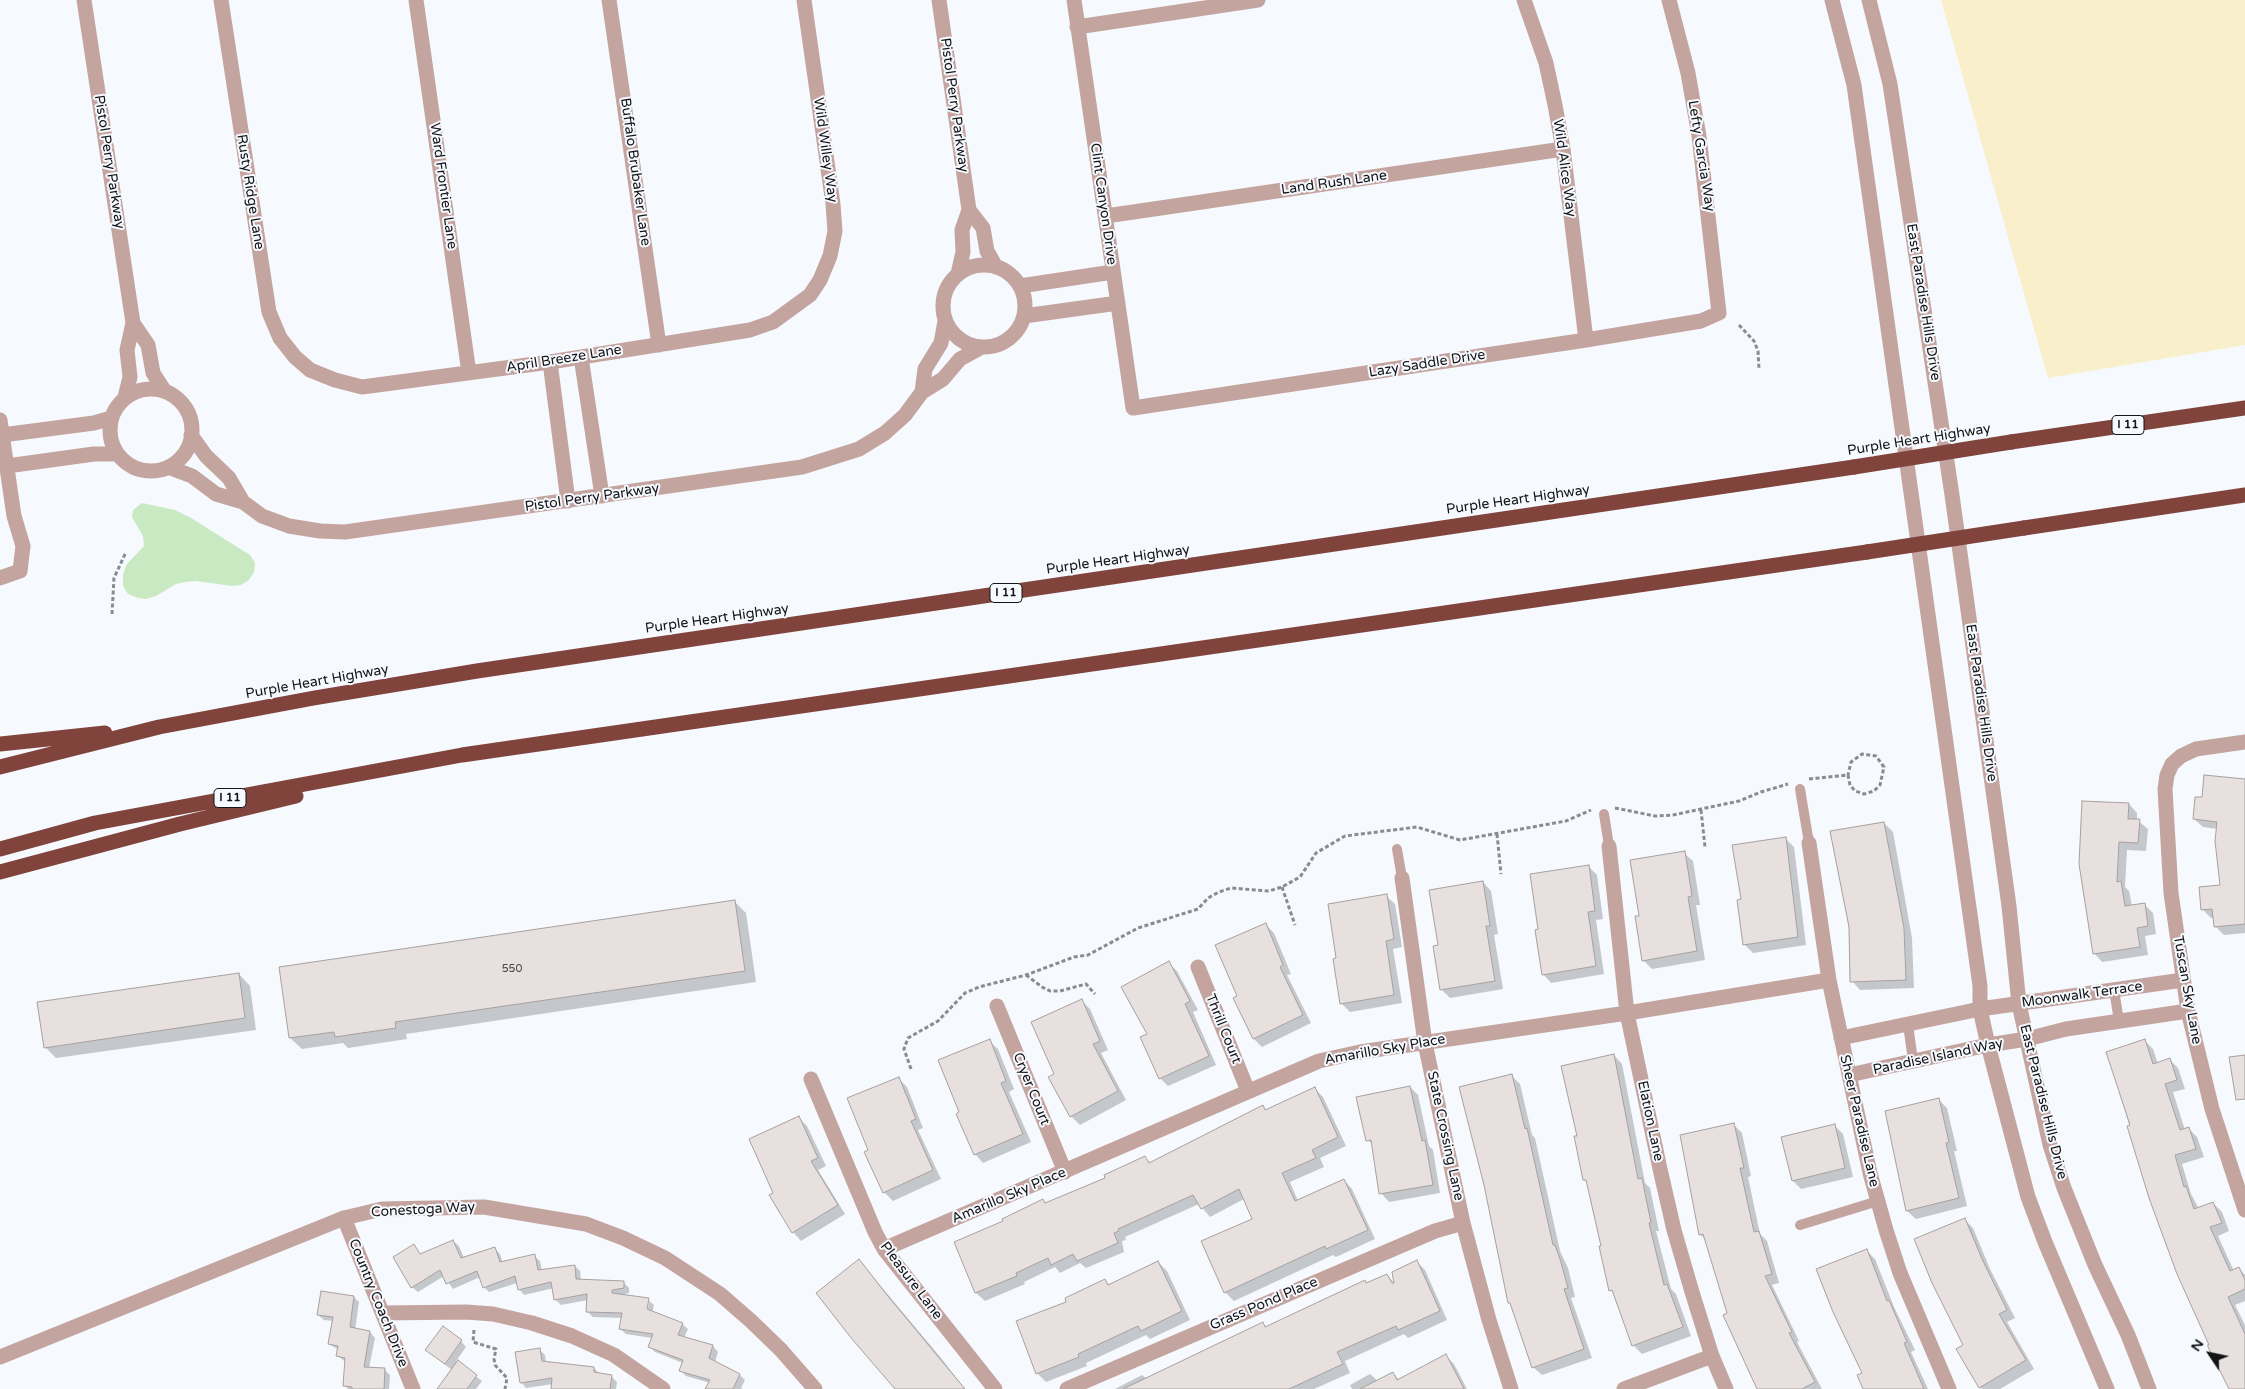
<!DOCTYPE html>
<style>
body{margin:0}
#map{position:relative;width:2245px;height:1389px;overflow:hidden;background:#f6f9fe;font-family:"Varela Round",sans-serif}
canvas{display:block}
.north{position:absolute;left:2185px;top:1329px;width:50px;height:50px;-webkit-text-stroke:4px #f6f9fe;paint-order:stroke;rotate:304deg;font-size:14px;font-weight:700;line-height:20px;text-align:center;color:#131416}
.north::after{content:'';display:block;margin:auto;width:18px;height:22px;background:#131416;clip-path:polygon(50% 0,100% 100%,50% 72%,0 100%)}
</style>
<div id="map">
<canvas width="2245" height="1389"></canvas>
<div class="north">N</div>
</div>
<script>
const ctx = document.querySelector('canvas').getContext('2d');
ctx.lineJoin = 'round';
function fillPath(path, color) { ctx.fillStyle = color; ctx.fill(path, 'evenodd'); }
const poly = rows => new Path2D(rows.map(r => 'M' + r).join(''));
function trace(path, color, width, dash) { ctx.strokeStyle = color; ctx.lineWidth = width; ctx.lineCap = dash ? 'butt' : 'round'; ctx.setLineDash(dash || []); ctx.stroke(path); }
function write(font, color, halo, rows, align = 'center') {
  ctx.font = font + ' "Varela Round",sans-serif'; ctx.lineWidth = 4; ctx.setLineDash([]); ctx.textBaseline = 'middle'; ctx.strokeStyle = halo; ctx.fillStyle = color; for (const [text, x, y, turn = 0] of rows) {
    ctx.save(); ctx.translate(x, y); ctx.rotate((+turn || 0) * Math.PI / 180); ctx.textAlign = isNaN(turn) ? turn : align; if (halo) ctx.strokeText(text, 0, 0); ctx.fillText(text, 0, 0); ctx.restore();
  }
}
fillPath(poly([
 [142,503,175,510,191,518,250,555,255,563,254,572,249,580,241,585,232,586,196,581,185,582,176,584,156,596,146,599,138,598,128,594,123,586,123,574,127,564,144,546,143,536,132,517,133,510]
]), '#c9e9c3');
fillPath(poly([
 [1941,0,2245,0,2245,345,2048,378]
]), '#f9efca');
fillPath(poly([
 [2245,781,2245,933,2224,935,2215,926,2214,918,2211,918,2203,910,2221,886,2218,829,2203,827,2194,819,2203,799],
 [2129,804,2137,813,2137,820,2148,829,2146,851,2127,850,2125,887,2129,891,2132,906,2144,904,2153,913,2156,934,2145,936,2148,955,2102,962,2094,953,2080,864],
 [1884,823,1893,832,1912,938,1914,988,1860,990,1852,981,1850,927],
 [1785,838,1794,847,1806,945,1753,953,1744,944,1742,900],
 [1684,853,1693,861,1700,905,1696,905,1705,960,1652,969,1643,960,1641,917],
 [1589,867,1597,875,1603,919,1596,920,1604,974,1551,983,1543,974,1539,930],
 [1483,882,1491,891,1498,934,1494,935,1503,989,1450,998,1441,989,1439,946],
 [1386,896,1395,904,1402,947,1393,949,1402,1003,1350,1012,1341,1003,1338,959],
 [734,901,746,913,756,982,406,1034,407,1039,348,1048,343,1043,302,1049,290,1038],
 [1265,924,1274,933,1291,974,1287,975,1311,1023,1262,1047,1254,1039,1239,997],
 [1168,963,1177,971,1198,1010,1193,1012,1216,1065,1168,1086,1160,1078,1149,1034],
 [239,974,250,986,256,1030,56,1058,45,1047],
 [1082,1001,1090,1009,1108,1050,1101,1053,1126,1100,1080,1125,1071,1116,1050,1077,1056,1074],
 [989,1041,998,1049,1014,1089,1009,1092,1031,1142,983,1163,975,1154,961,1113],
 [2145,1041,2153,1049,2158,1064,2170,1060,2178,1068,2185,1089,2173,1092,2185,1130,2189,1129,2197,1137,2204,1157,2182,1164,2191,1194,2199,1209,2213,1203,2222,1212,2229,1231,2218,1236,2234,1271,2239,1268,2245,1275,2245,1301,2235,1305,2245,1325,2245,1389,2231,1389,2150,1197,2108,1052],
 [1614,1055,1622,1064,1645,1183,1650,1188,1659,1231,1656,1231,1671,1289,1676,1294,1691,1336,1642,1354,1634,1346,1614,1294,1611,1290,1589,1184,1584,1180,1579,1137],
 [1512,1076,1520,1084,1532,1135,1535,1138,1560,1251,1568,1268,1575,1297,1571,1298,1592,1358,1542,1375,1533,1367,1512,1305,1510,1303],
 [899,1079,907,1087,923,1128,918,1130,941,1179,893,1201,884,1192,870,1151],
 [1410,1087,1418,1095,1429,1146,1433,1150,1440,1193,1389,1202,1381,1193,1373,1145,1367,1139],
 [1314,1088,1323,1097,1346,1146,1320,1158,1324,1167,1290,1182,1298,1201,1344,1180,1352,1189,1375,1239,1336,1257,1333,1255,1234,1301,1225,1292,1253,1219,1244,1199,1210,1217,1199,1204,1125,1237,1126,1240,1122,1241,1124,1252,1086,1268,1080,1263,1060,1273,1055,1267,1024,1282,1025,1284,985,1301,976,1293,955,1242,1005,1221,1043,1200,1047,1204,1107,1178,1145,1158,1151,1163,1263,1106,1267,1111],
 [1938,1099,1947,1108,1957,1151,1954,1151,1967,1206,1916,1219,1907,1211],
 [799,1118,807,1126,826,1166,818,1170,845,1214,801,1241,793,1232],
 [1734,1125,1742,1133,1751,1176,1748,1177,1760,1234,1767,1241,1779,1283,1772,1285,1799,1341,1797,1342,1822,1389,1758,1389,1747,1368,1749,1367,1728,1314,1707,1241,1700,1234],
 [1834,1125,1843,1134,1853,1177,1801,1189,1793,1181,1783,1138],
 [1965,1220,1973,1228,1990,1269,2015,1318,2007,1322,2034,1369,2000,1389,1982,1389,1980,1387,1964,1345],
 [453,1241,459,1246,464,1258,494,1248,500,1254,503,1263,534,1256,540,1261,542,1271,575,1266,580,1271,581,1280,623,1282,629,1288,629,1293,620,1295,648,1300,654,1305,652,1313,682,1324,688,1329,684,1338,713,1346,718,1352,715,1362,740,1375,745,1380,741,1388,743,1389,707,1389,710,1383,686,1376,681,1371,683,1363,655,1352,649,1346,652,1338,626,1334,620,1329,622,1318,593,1317,587,1311,588,1300,561,1305,555,1299,554,1288,524,1295,519,1289,517,1283,489,1292,484,1287,480,1277,453,1289,444,1276,418,1292,412,1287,414,1246,421,1255],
 [647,1302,649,1302,647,1316,645,1315],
 [1866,1250,1875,1259,1894,1307,1915,1350,1911,1352,1928,1389,1865,1389],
 [859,1260,941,1358,965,1389,896,1389],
 [1158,1262,1167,1271,1190,1320,1150,1339,1146,1335,1086,1363,1087,1366,1046,1382,1037,1373,1068,1302,1105,1281,1110,1285],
 [1417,1262,1425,1270,1447,1320,1408,1338,1404,1334,1345,1361,1350,1373,1314,1389,1115,1389,1142,1375,1147,1379,1263,1324,1267,1328,1365,1282,1367,1284,1387,1275,1395,1284],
 [322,1292,354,1297,359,1302,355,1330,370,1332,375,1338,369,1368,385,1370,390,1375,389,1389,348,1389,344,1385,346,1362,338,1356,339,1350,329,1344,334,1321,324,1320,318,1315],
 [461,1341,466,1347,456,1361,482,1381,476,1389,439,1389,452,1370,432,1355],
 [539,1349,545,1355,546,1363,594,1368,599,1373,611,1376,617,1382,616,1389,552,1389,553,1384,526,1388,521,1382],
 [1445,1355,1454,1364,1467,1389,1352,1389,1350,1385,1370,1374,1378,1381,1393,1373,1399,1380]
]), '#0003');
const building = poly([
 [2204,775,2245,779,2245,924,2214,927,2212,909,2201,910,2199,887,2220,885,2215,841,2217,822,2193,819,2195,797,2202,797,2204,775],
 [2082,801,2129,803,2128,819,2140,819,2138,843,2119,842,2117,882,2121,881,2125,906,2145,903,2148,926,2137,928,2140,947,2093,954,2079,864,2082,801],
 [1884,822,1904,928,1906,980,1850,982,1849,927,1830,831,1884,822],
 [1786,837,1798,937,1743,945,1737,900,1741,899,1732,845,1786,837],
 [1685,851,1692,896,1688,897,1697,951,1642,961,1635,916,1639,916,1630,860,1685,851],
 [1589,865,1595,911,1588,912,1596,966,1542,975,1535,930,1538,929,1530,874,1589,865],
 [1483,881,1490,926,1486,926,1495,981,1440,990,1433,946,1438,945,1429,890,1483,881],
 [1387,894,1394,939,1386,941,1394,995,1340,1004,1333,959,1336,958,1328,904,1387,894],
 [735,900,745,971,395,1022,396,1028,335,1037,334,1032,289,1038,279,967,735,900],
 [1266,923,1283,965,1280,967,1303,1015,1253,1039,1233,998,1237,996,1215,945,1266,923],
 [1169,961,1190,1001,1185,1004,1209,1056,1159,1079,1140,1037,1147,1034,1121,987,1169,961],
 [239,973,245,1018,44,1048,37,1002,239,973],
 [1082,999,1100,1041,1093,1044,1118,1091,1070,1117,1048,1077,1054,1074,1031,1022,1082,999],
 [990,1039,1006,1081,1001,1083,1023,1134,974,1155,956,1114,959,1112,938,1060,990,1039],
 [2145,1039,2153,1064,2170,1058,2177,1080,2165,1084,2180,1130,2189,1127,2196,1149,2175,1155,2184,1187,2186,1186,2194,1209,2213,1202,2222,1223,2210,1227,2230,1271,2239,1267,2245,1280,2245,1289,2228,1297,2245,1334,2245,1389,2229,1389,2207,1345,2209,1345,2177,1274,2149,1198,2127,1126,2130,1125,2106,1052,2145,1039],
 [1614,1054,1638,1179,1642,1178,1651,1223,1649,1223,1664,1285,1667,1284,1683,1327,1632,1346,1612,1290,1609,1291,1599,1246,1601,1246,1586,1180,1583,1180,1574,1136,1577,1136,1561,1066,1614,1054],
 [2245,1055,2245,1099,2236,1100,2229,1057,2245,1055],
 [1512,1074,1525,1129,1527,1128,1553,1245,1555,1245,1560,1259,1568,1288,1564,1289,1584,1349,1532,1368,1510,1303,1508,1303,1484,1185,1459,1087,1512,1074],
 [899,1077,916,1119,911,1121,933,1170,883,1193,864,1152,868,1150,847,1098,899,1077],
 [1410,1086,1422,1141,1425,1140,1433,1185,1379,1194,1371,1140,1366,1141,1356,1097,1410,1086],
 [1315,1087,1338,1137,1312,1150,1316,1158,1282,1173,1295,1201,1344,1179,1368,1230,1326,1249,1325,1246,1224,1293,1201,1241,1252,1219,1239,1189,1201,1209,1193,1195,1118,1229,1119,1231,1114,1233,1118,1243,1077,1261,1073,1254,1051,1265,1048,1258,1016,1273,1017,1276,975,1293,954,1242,1003,1221,1002,1219,1043,1199,1045,1203,1105,1178,1104,1175,1145,1156,1149,1163,1263,1105,1265,1110,1315,1087],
 [1939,1098,1949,1142,1946,1143,1959,1198,1906,1211,1885,1111,1939,1098],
 [799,1116,818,1158,811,1161,838,1205,792,1233,769,1195,773,1193,749,1139,799,1116],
 [1734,1123,1744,1168,1740,1168,1754,1232,1759,1231,1772,1274,1765,1276,1792,1332,1789,1333,1815,1382,1802,1389,1757,1389,1723,1315,1727,1313,1703,1234,1699,1235,1680,1135,1734,1123],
 [1835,1124,1845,1168,1792,1181,1781,1137,1835,1124],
 [1965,1218,1982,1259,2007,1310,1999,1314,2026,1360,1979,1388,1956,1349,1963,1345,1932,1283,1914,1239,1965,1218],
 [453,1240,461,1258,495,1247,500,1262,535,1254,538,1270,575,1265,576,1279,624,1281,624,1288,612,1290,612,1293,649,1298,647,1309,683,1323,678,1335,713,1345,709,1358,740,1374,733,1389,705,1389,710,1380,679,1371,683,1360,648,1347,653,1334,619,1329,622,1313,586,1312,587,1294,554,1300,551,1282,518,1290,515,1276,483,1288,477,1271,446,1284,440,1270,411,1288,393,1257,414,1244,420,1254,453,1240],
 [1867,1249,1887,1301,1889,1300,1907,1342,1904,1343,1924,1389,1863,1389,1857,1375,1862,1373,1833,1312,1816,1269,1867,1249],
 [859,1259,887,1295,965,1389,895,1389,852,1339,816,1293,859,1259],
 [1417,1260,1440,1311,1398,1330,1396,1326,1337,1352,1343,1364,1289,1389,1123,1389,1263,1322,1265,1327,1365,1280,1366,1283,1387,1274,1392,1283,1394,1283,1392,1272,1417,1260],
 [1158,1261,1182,1311,1141,1331,1138,1326,1078,1354,1079,1357,1036,1374,1016,1321,1066,1302,1065,1298,1105,1279,1108,1285,1158,1261],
 [321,1291,354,1296,350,1327,370,1331,364,1367,385,1368,384,1389,352,1389,352,1387,343,1386,345,1358,336,1356,338,1346,328,1344,333,1317,317,1315,321,1291],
 [443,1326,462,1340,445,1364,425,1350,443,1326],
 [540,1348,542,1361,594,1367,594,1372,612,1375,610,1389,551,1389,552,1378,520,1383,515,1352,540,1348],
 [1446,1354,1464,1389,1360,1389,1393,1372,1397,1380,1446,1354],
 [458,1360,477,1375,467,1389,437,1389,458,1360]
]);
fillPath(building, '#e8e0de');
trace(building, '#a7a09e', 1);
trace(poly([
 [1739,325,1754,341,1758,351,1759,369],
 [112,614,114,578,126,552],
 [1809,779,1848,775,1850,785,1855,791,1864,794,1874,791,1880,785,1884,767,1876,756,1862,754,1851,762,1848,775],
 [1615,808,1655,816,1673,815,1739,801,1761,792,1788,784],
 [1701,810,1705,847],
 [1497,834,1501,874],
 [1282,887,1295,925],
 [1026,975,1042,987,1050,991,1060,991,1086,984,1095,994],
 [911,1069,904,1049,908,1038,938,1021,965,993,979,987,1026,975,1074,957,1088,955,1138,928,1198,909,1208,898,1219,892,1231,888,1269,891,1282,887,1300,877,1316,853,1345,836,1417,827,1460,840,1566,821,1591,810],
 [474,1330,473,1342,496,1349,494,1359,495,1365,507,1378,505,1389]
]), '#898c8f', 3, [4, 2.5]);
trace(poly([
 [1800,789,1809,843],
 [1604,814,1609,846],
 [1397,849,1402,878],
 [2114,990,2119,1021],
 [1908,1024,1913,1061],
 [1800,1225,1878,1201]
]), '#c4a49f', 10);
trace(poly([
 [84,0,133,323,127,350,130,377,125,397],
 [221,0,269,312,280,338,295,357,310,370,335,380,362,387,550,362,750,330,773,322,810,295,820,280,830,256,835,231,833,204,804,0],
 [416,0,469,373],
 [609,0,659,345],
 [939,0,969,210,962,230,963,252,958,274],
 [1074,0,1133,408,1586,340,1701,321,1719,313,1699,136,1688,73,1669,0],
 [1524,0,1546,63,1555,105,1563,149,1586,340],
 [1077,27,1258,0],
 [969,210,983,228,987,251,996,267],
 [1106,216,1563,149],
 '943 306a41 41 0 1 1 82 0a41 41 0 1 1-82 0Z',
 [1020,286,1113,272],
 [1024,316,1118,303],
 [133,323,148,345,153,373,164,390],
 [581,357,602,496],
 [550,362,568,501],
 '110 430a41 41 0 1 1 82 0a41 41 0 1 1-82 0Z',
 [922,392,925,369,941,343,945,321],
 [0,420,14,516,23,546,20,571,0,578],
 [2,435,94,423,111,418],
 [191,435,206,456,229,478,243,502],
 [7,466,94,454,117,454],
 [168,467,192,476,216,494,243,502,262,516,289,526,320,531,345,532,802,467,859,449,885,433,905,415,922,392,943,379,960,359,982,347],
 [2245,742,2196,749,2181,756,2172,764,2167,775,2165,789,2171,893,2188,1011,2212,1109,2245,1210],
 [1809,843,1829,980,1870,1173,1886,1230,1900,1273,1949,1389],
 [1609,846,1627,1013,1660,1169,1674,1230,1692,1292,1712,1356,1726,1389],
 [1402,878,1425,1043,1463,1223,1489,1320,1511,1389],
 [1198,967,1248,1091],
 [997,1006,1065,1172],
 [1841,1038,1980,1009,2183,980],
 [1849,1075,1988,1045,2027,1039,2066,1029,2188,1011],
 [811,1079,875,1232,884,1249,995,1389],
 [344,1218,413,1389],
 [884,1249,1319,1061,1360,1052,1627,1013,1829,980],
 [383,1313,466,1312,493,1314,532,1323,572,1336,614,1355,663,1389],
 [1067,1389,1435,1231,1463,1223],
 [1624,1389,1712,1356]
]), '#c4a49f', 15);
trace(poly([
 [1832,0,1854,85,1980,986,1980,1009,1988,1045,2028,1197,2045,1242,2107,1389],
 [1869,0,1890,84,1952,495,2009,906,2019,1004,2050,1145,2064,1188,2095,1265,2128,1335,2149,1389],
 [0,1357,344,1218,382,1209,484,1207,586,1224,623,1238,665,1258,720,1294,751,1321,781,1350,815,1389]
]), '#c4a49f', 15);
trace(poly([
 [2011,442,2245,408],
 [2024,528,2245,495],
 [0,744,105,733],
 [0,767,159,727,314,698,477,671,1854,467],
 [0,849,95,823,462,755,1867,552],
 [0,872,180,824,296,796]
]), '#80443c', 15);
trace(poly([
 [1854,467,2011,442],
 [1867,552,2024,528]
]), '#80443c', 15);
write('11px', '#484748', null, [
 ["550",512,969]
]);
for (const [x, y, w] of [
 [2128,425,32],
 [1006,593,32],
 [230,798,32]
]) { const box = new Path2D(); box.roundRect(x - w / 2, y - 9.5, w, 19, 4); ctx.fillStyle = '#f6f9fe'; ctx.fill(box); trace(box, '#131416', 1); }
write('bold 12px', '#131416', null, [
 ["I 11",2128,425],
 ["I 11",1006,593],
 ["I 11",230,798]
]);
write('14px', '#131416', '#f6f9fe', [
 ["Pistol Perry Parkway",954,105,82],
 ["Wild Willey Way",825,150,82],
 ["Lefty Garcia Way",1701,156,81],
 ["Pistol Perry Parkway",109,162,81],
 ["Wild Alice Way",1564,168,82],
 ["Buffalo Brubaker Lane",635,172,82],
 ["Land Rush Lane",1334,183,-8],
 ["Ward Frontier Lane",443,186,82],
 ["Rusty Ridge Lane",250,192,81],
 ["Clint Canyon Drive",1103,204,82],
 ["East Paradise Hills Drive",1923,302,81],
 ["April Breeze Lane",564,359,-9],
 ["Lazy Saddle Drive",1427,364,-9],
 ["Purple Heart Highway",1919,440,-9],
 ["Pistol Perry Parkway",592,498,-8],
 ["Purple Heart Highway",1518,500,-8],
 ["Purple Heart Highway",1118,560,-8],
 ["Purple Heart Highway",717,619,-8],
 ["Purple Heart Highway",317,682,-10],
 ["East Paradise Hills Drive",1981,703,82],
 ["Tuscan Sky Lane",2187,990,80],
 ["Moonwalk Terrace",2082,995,-8],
 ["Thrill Court",1223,1029,68],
 ["Amarillo Sky Place",1385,1050,-10],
 ["Paradise Island Way",1938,1057,-12],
 ["Cryer Court",1031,1089,68],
 ["East Paradise Hills Drive",2043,1102,76],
 ["Elation Lane",1650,1121,78],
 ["Sheer Paradise Lane",1859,1121,77],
 ["State Crossing Lane",1445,1136,78],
 ["Amarillo Sky Place",1009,1196,-23],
 ["Conestoga Way",423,1210,-3],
 ["Pleasure Lane",911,1281,53],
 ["Country Coach Drive",378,1303,68],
 ["Grass Pond Place",1264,1304,-23]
]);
</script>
